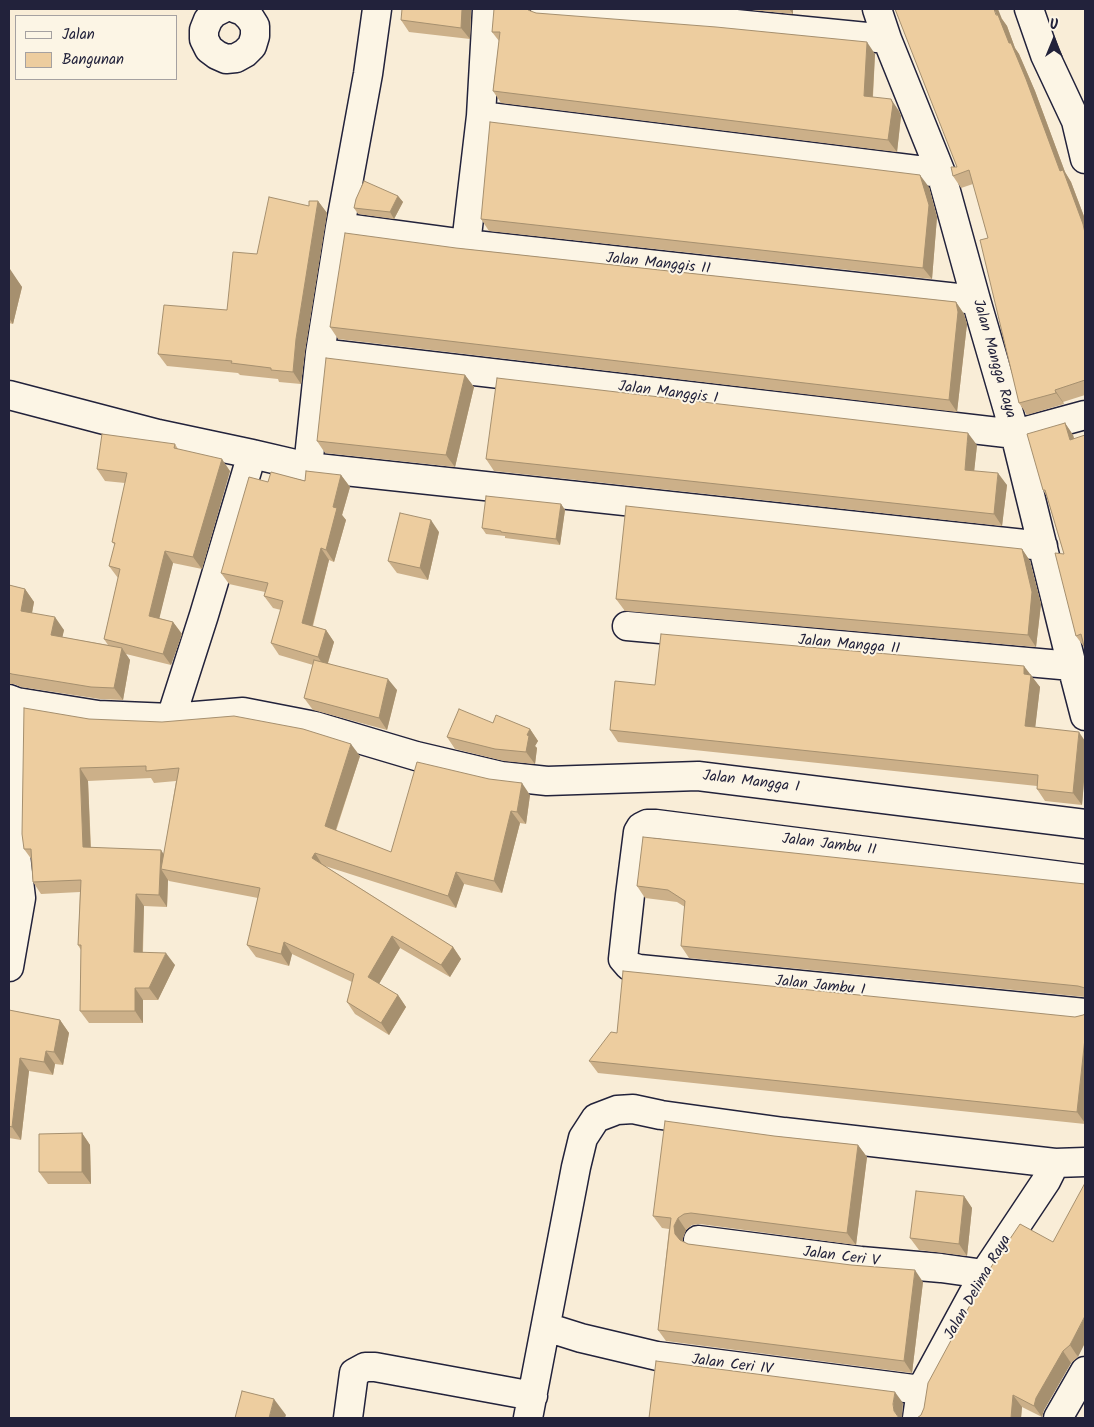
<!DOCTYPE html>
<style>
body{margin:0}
#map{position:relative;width:1094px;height:1427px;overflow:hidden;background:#f9edd7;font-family:Kalam,sans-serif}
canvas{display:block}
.frame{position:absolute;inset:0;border:10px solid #22223b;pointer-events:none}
.legend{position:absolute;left:15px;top:15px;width:162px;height:65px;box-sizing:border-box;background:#fcf5e5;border:1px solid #a5a1a1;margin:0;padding:6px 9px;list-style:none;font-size:15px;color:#22223b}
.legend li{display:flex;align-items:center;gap:10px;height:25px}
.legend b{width:25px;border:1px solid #a5a1a1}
.north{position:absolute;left:1029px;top:15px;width:50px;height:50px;-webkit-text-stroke:4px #fcf5e5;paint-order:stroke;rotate:0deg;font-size:14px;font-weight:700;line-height:20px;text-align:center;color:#22223b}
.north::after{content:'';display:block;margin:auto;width:18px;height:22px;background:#22223b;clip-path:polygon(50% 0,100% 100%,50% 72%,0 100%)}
</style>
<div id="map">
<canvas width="1094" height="1427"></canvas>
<div class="frame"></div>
<ul class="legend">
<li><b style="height:6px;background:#fcf5e5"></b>Jalan</li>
<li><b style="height:14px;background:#edcd9f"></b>Bangunan</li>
</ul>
<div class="north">U</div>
</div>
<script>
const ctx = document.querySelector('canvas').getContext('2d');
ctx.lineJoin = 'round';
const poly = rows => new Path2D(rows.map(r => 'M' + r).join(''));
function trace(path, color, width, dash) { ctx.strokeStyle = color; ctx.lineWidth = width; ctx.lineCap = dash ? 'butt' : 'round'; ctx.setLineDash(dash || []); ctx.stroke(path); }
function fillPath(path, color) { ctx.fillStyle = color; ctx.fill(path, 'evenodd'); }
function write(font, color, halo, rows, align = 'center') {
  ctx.font = font + ' Kalam,sans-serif'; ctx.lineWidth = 4; ctx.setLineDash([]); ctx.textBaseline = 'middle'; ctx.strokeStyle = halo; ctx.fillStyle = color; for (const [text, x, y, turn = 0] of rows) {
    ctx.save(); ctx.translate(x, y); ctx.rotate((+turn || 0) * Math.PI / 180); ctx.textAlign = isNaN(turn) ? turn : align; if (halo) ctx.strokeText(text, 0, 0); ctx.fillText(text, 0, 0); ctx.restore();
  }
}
const minor = poly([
 [222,9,214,13,208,20,204,30,204,39,209,49,217,55,226,59,236,58,245,53,252,46,255,36,255,26,250,18,243,11,237,9],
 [545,9,726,23,887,39],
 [877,9,887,39,941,173,976,300,1015,434,1072,666,1085,716],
 [1029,9,1045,55,1076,121,1085,159],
 [481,116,941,173],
 [340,227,466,244,976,300],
 [466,244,481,116,487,9],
 [320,353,1015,434,1085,415],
 [9,395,158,434,252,454,308,467,1043,546],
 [308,467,320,353,340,227,368,74,377,9],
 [627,626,1072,666],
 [9,699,17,702,98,715,171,718,243,712,315,726,416,756,501,776,547,781,698,776,1085,824],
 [171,718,204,615,252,454],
 [1085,879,656,824,647,824,641,827,638,832,630,895,623,959,629,966,639,969,1085,1013],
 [9,967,21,898,15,847,17,702],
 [698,1240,861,1261,941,1268,984,1274],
 [546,1327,581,1338,657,1356,921,1390],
 [348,1418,354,1373,365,1367,375,1367,533,1396],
 [528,1418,576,1167,583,1138,596,1118,617,1110,633,1109,661,1115,784,1132,1055,1163,1085,1162],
 [917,1418,921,1390,984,1274,1046,1181,1055,1163],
 [1058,1418,1085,1371]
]);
trace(minor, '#22223b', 31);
trace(minor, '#fcf5e5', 28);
fillPath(poly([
 [471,9,470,39,409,32,401,20],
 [741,9,793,9,793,14],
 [530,11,536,13,875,54,873,97,899,111,901,116,897,152,501,103,493,91,499,41,492,32],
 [1002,19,1007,26,1015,48,1019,54,1035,91,1065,172,1071,182,1085,219,1085,395,1063,402,1064,404,1027,415,1019,403,988,238,973,184,961,188,953,176,957,167],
 [929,187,937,217,932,279,489,231,481,219],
 [398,196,403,202,394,219,358,214,354,208],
 [318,201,327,213,305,351,301,384,279,382,278,379,240,375,238,373,167,366,158,354,227,310,257,254,309,206],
 [456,248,956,302,964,314,967,324,957,412,338,339,330,327],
 [9,269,22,287,13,324,9,323],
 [465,375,474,387,455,467,325,453,317,441],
 [1065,423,1073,435,1074,439,1084,647,1076,636,1064,554,1047,497,1043,490],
 [175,444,178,449,230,471,202,569,173,563,159,618,173,622,182,634,171,665,126,654,130,660,123,700,100,699,21,687,14,684,9,684,9,585,25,589,34,602,32,613,64,630,62,637,108,645,104,639,118,578,109,566,115,545,112,542,125,483,105,481,97,469],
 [977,445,974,471,1007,485,1002,526,494,471,486,459],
 [341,475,350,487,342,515,346,520,334,562,329,560,313,626,326,630,334,642,328,663,397,690,387,730,313,710,304,698,313,665,279,655,271,643,281,610,273,608,264,596,265,592,229,584,221,573,268,482,305,481],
 [561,504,565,510,560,545,505,538,505,536,486,534,482,528],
 [439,532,428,580,397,573,388,561],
 [1022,549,1030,561,1041,604,1036,647,625,611,616,599],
 [1030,675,1040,687,1035,727,1085,741,1085,769,1082,805,1045,801,1037,789,1037,786,618,742,610,730,655,685],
 [89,719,360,756,336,831,391,852,530,795,526,824,520,823,502,893,464,884,456,908,325,866,453,947,461,959,450,977,400,948,379,984,398,995,406,1007,389,1035,355,1014,347,1002,352,982,292,954,289,966,256,957,247,945,258,898,169,881,168,880,167,907,144,906,143,952,175,965,158,1000,143,1000,143,1023,89,1023,80,1011,81,950,78,945,80,892,41,894,33,882,32,860,24,849],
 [151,778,154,783,176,781,164,854,91,847,88,781],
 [493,723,530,729,538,741,535,746,537,748,535,764,504,761,455,749,447,737],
 [1085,884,1085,997,689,958,681,946,685,907,677,902,645,898,637,886],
 [9,1010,60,1020,69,1033,63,1065,55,1064,53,1075,29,1071,21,1140,9,1138],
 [1085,1014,1085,1124,598,1073,589,1061,617,1033,1075,1017,1083,1015],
 [82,1133,90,1145,91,1184,48,1184,39,1172],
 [774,1136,858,1145,867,1157,856,1245,700,1224,692,1225,686,1230,683,1238,683,1242,688,1244,923,1282,912,1373,666,1341,658,1330,669,1229,662,1228,653,1216],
 [964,1196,972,1208,967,1256,919,1250,910,1238],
 [1020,1224,1078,1357,1071,1363,1044,1410,1042,1417,1022,1407,1021,1418,917,1418,921,1415]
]), '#ccb089');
fillPath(poly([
 [462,9,471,9,470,39,461,28],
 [789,9,793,9,793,14],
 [994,9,998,9,1002,19,1007,26,1015,48,1019,54,1035,91,1065,172,1071,182,1085,219,1085,233,1009,43],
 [867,42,875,54,872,108,864,96],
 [891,99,899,111,901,116,897,152,888,140],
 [920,175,929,187,937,217,932,279,923,268],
 [398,196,403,202,394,219,390,212],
 [318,201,327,213,305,351,301,384,293,372,296,339],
 [10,269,22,287,13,324,9,318,9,273],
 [956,302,964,314,967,324,957,412,949,400],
 [465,375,474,387,455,467,446,455],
 [1055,390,1063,402,1064,404,1056,393],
 [1065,423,1073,435,1078,451,1070,440],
 [968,433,977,445,973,482,965,470],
 [222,459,230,471,202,569,193,557],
 [998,473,1007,485,1002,526,994,514],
 [341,475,350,487,342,515,346,520,334,562,326,550,333,507],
 [561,504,565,510,560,545,556,539],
 [431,520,439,532,428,580,420,568],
 [321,548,329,560,310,635,302,623],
 [1022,549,1030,561,1041,604,1036,647,1028,635],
 [165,551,173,563,157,628,149,616],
 [25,589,34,602,30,623,21,611],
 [55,617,64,630,60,648,51,635],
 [173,622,182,634,171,665,163,654],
 [326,630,334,642,326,669,318,657],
 [122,648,130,660,123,700,114,688],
 [1024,666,1040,687,1034,738,1025,726,1024,674],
 [388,679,397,690,387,730,379,718],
 [530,729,538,741,535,746,537,748,535,764,526,752,527,735],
 [1079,732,1085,741,1085,769,1082,805,1073,793],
 [351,744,360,756,333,838,325,826],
 [80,768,88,781,91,859,83,847],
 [522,783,530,795,526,824,517,812],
 [511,811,520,823,502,893,494,881],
 [161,850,169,862,161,869,168,880,167,907,159,895],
 [315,853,323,866,312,858],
 [456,872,464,884,456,908,448,896],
 [136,894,144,906,142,964,134,952],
 [392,936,400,948,376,989,368,977],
 [284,942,292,954,289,966,281,954],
 [453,947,461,959,450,977,441,965],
 [166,953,175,965,158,1000,149,988],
 [135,988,143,1000,143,1023,135,1011],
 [398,995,406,1007,389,1035,381,1023],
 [60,1020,69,1033,63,1065,54,1052],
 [1085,1038,1085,1123,1077,1112],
 [46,1051,55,1064,53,1075,44,1062],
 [20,1058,29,1071,21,1140,12,1127],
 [82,1133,90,1145,91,1184,82,1172],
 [858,1145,867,1157,856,1245,847,1233],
 [964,1196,972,1208,967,1256,959,1244],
 [678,1218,686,1230,683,1238,683,1246,675,1234,674,1226],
 [915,1270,923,1282,912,1373,904,1361],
 [1085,1316,1085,1343,1078,1357,1070,1345],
 [1063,1351,1071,1363,1044,1410,1042,1417,1034,1406,1036,1398],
 [895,1392,903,1403,902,1418,899,1418,894,1411,893,1404],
 [1013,1395,1022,1407,1021,1418,1011,1418],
 [274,1399,286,1415,285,1418,269,1418]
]), '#a6906f');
const building = poly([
 [402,9,462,9,461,28,401,20,402,9],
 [494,9,527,9,528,10,536,13,716,27,867,42,864,96,891,99,893,104,888,140,493,91,500,32,492,32,494,9],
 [895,9,994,9,996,15,998,15,1009,43,1011,43,1026,79,1060,171,1063,170,1083,224,1085,233,1085,380,1055,390,1056,393,1019,403,980,240,988,238,969,170,953,176,951,167,957,167,895,9],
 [490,122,920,175,929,205,923,268,481,219,490,122],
 [364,181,398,196,390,212,354,208,356,199,364,181],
 [269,197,309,206,309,201,318,201,296,339,293,372,271,370,271,368,231,363,232,361,158,354,164,305,227,310,233,252,257,254,269,197],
 [345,233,456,248,956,302,958,312,949,400,330,327,345,233],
 [326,358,465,375,446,455,317,441,326,358],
 [497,378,968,433,965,470,998,473,994,514,486,459,497,378],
 [1065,423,1070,440,1085,435,1085,650,1081,634,1076,636,1055,553,1064,554,1045,490,1043,490,1027,434,1065,423],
 [102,434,175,444,174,448,222,459,193,557,165,551,149,616,173,622,163,654,104,639,120,569,109,566,115,543,112,542,127,473,97,469,102,434],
 [306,471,341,475,333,507,337,508,326,550,321,548,302,623,326,630,318,657,271,643,283,601,264,596,268,583,221,573,249,477,268,482,271,472,305,481,306,471],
 [486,496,561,504,556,539,501,532,501,531,482,528,486,496],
 [626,506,1022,549,1032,592,1028,635,616,599,626,506],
 [400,513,431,520,420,568,388,561,400,513],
 [9,585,25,589,21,611,55,617,51,635,122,648,114,688,91,687,12,674,9,673,9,585],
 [661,634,1024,666,1024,674,1031,675,1025,726,1079,732,1073,793,1037,789,1038,775,610,730,615,681,655,685,661,634],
 [314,660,388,679,379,718,304,698,314,660],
 [24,708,89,719,162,722,234,716,303,729,351,744,325,826,391,852,417,762,489,779,522,783,517,812,511,811,494,881,456,872,448,896,315,853,312,858,453,947,441,965,392,936,368,977,398,995,381,1023,347,1002,354,974,284,942,281,954,247,945,260,888,161,869,179,768,146,771,146,766,80,768,83,847,161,850,159,895,136,894,134,952,166,953,149,988,135,988,135,1011,80,1011,81,945,78,945,81,880,33,882,31,849,24,849,22,834,24,708],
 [459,709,493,723,496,715,530,729,527,735,529,736,526,752,495,749,447,737,459,709],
 [643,837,1085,884,1085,988,1078,986,681,946,685,901,668,890,637,886,643,837],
 [623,971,1075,1017,1083,1015,1085,1014,1085,1038,1077,1112,589,1061,611,1032,617,1033,623,971],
 [9,1010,60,1020,54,1052,46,1051,44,1062,20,1058,12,1127,9,1126,9,1010],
 [665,1121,774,1136,858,1145,847,1233,691,1213,684,1214,678,1218,674,1226,675,1234,680,1240,688,1244,851,1265,915,1270,904,1361,658,1330,671,1218,653,1216,665,1121],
 [82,1133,82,1172,39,1172,39,1134,82,1133],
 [1085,1183,1085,1316,1070,1345,1063,1351,1036,1398,1034,1406,1013,1395,1011,1418,917,1418,921,1415,924,1408,928,1383,989,1270,1020,1224,1053,1242,1085,1183],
 [916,1191,964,1196,959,1244,910,1238,916,1191],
 [656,1361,895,1392,893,1404,894,1411,899,1418,649,1418,656,1361],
 [242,1391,274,1399,269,1418,235,1418,242,1391]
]);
fillPath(building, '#edcd9f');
trace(building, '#a6906f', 1);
write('15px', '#22223b', '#fcf5e5', [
 ["Jalan Manggis II",658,265,6],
 ["Jalan Mangga Raya",993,359,74],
 ["Jalan Manggis I",668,394,7],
 ["Jalan Mangga II",849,646,5],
 ["Jalan Mangga I",751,783,7],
 ["Jalan Jambu II",829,846,7],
 ["Jalan Jambu I",820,987,6],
 ["Jalan Ceri V",841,1258,7],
 ["Jalan Delima Raya",979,1288,-60],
 ["Jalan Ceri IV",732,1366,7]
]);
</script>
